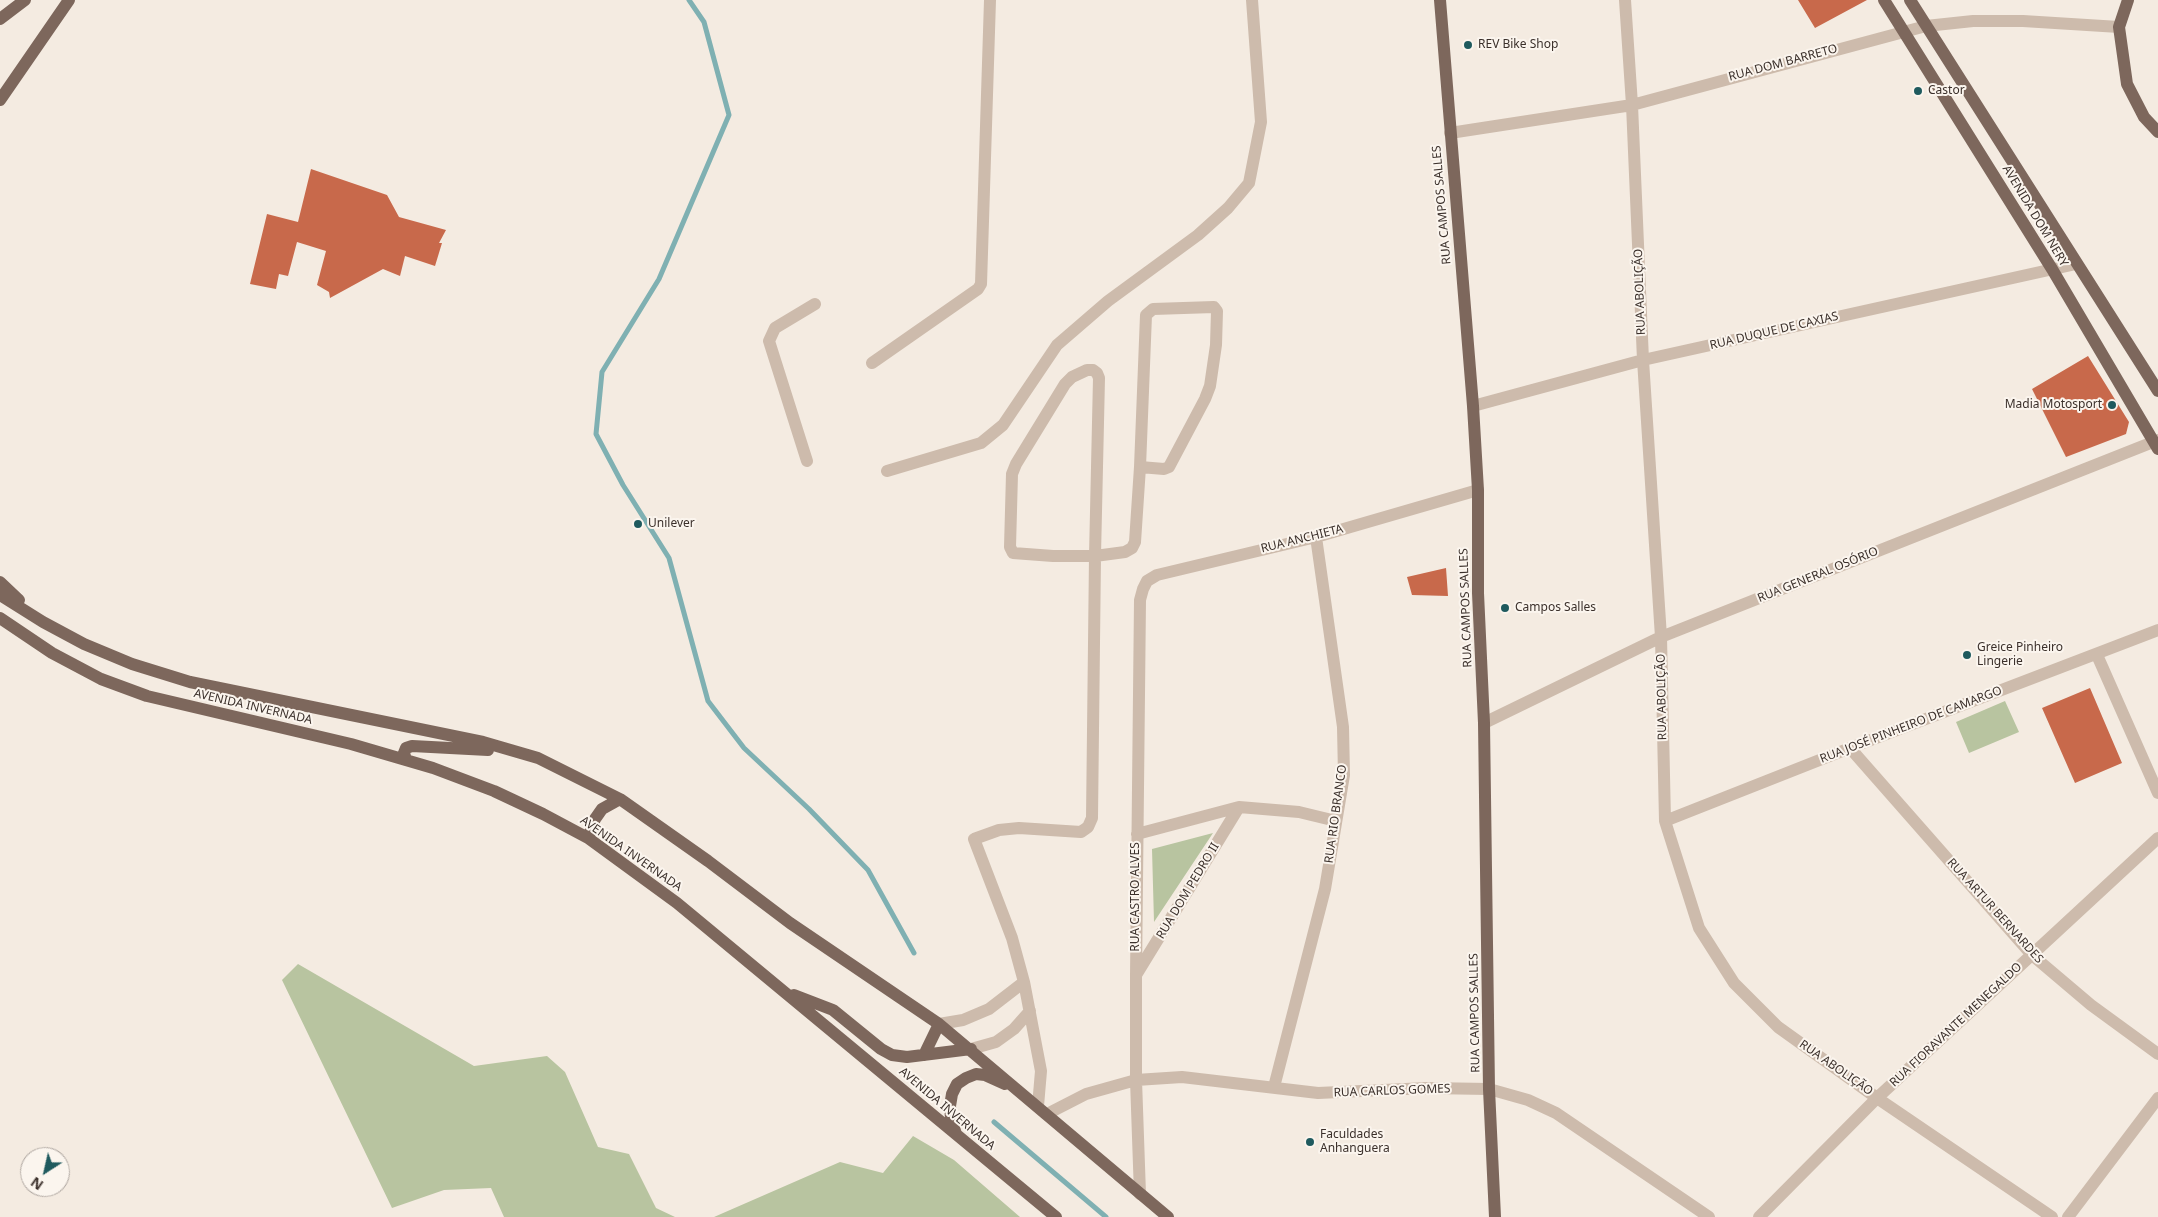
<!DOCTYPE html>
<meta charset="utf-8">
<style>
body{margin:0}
#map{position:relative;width:2158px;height:1217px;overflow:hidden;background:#f4ebe1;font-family:"Noto Sans",sans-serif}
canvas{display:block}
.north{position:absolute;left:20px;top:1147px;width:50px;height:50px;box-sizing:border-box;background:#fbf5ee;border:1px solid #aea6a0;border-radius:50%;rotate:215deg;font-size:14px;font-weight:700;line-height:20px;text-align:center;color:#3b302b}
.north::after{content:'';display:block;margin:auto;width:18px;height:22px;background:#1f5a5e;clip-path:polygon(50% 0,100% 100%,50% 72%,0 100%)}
</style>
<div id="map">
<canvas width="2158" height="1217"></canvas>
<div class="north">N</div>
</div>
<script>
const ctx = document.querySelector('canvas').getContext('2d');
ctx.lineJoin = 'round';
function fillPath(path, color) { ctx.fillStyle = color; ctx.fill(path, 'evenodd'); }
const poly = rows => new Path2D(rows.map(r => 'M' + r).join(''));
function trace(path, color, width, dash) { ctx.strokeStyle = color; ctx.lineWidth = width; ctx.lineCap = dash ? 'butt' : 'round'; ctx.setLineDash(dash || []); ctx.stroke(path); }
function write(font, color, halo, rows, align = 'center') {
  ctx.font = font + ' "Noto Sans",sans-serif'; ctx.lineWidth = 4; ctx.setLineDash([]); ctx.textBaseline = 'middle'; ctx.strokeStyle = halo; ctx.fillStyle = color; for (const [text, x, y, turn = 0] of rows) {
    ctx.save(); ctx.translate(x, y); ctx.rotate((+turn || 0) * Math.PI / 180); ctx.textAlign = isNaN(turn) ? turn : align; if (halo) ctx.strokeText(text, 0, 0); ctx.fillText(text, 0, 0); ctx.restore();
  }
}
fillPath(poly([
 [2005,701,2019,732,1969,753,1956,722],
 [1213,833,1154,922,1152,849],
 [298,964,474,1066,547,1056,565,1072,598,1147,629,1154,656,1208,675,1217,504,1217,491,1188,444,1190,392,1208,282,980],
 [913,1136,954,1160,1020,1217,714,1217,840,1162,883,1173]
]), '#b8c4a0');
trace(poly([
 [689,0,704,22,729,115,659,279,602,372,596,434,623,485,669,558,708,701,744,748,809,809,868,870,914,953],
 [994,1122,1106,1217]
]), '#7fb0b2', 5);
fillPath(poly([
 [1798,0,1867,0,1815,28],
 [311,169,387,195,399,217,446,230,439,243,442,243,435,266,405,256,400,276,383,269,330,298,329,292,317,285,326,251,297,242,288,276,279,274,276,289,250,284,267,214,298,222],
 [2088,356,2129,422,2126,434,2066,457,2032,389],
 [1446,568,1448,596,1412,595,1407,577],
 [2090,688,2122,763,2075,783,2042,708]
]), '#c8694b');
trace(poly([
 [1625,0,1632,105,1643,360,1661,637,1665,821,1699,928,1734,983,1778,1027,1877,1098,2052,1217],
 [1450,133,1632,105,1926,26,1973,21,2023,21,2119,27],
 [872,363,978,289,981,284,990,0],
 [1473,406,1643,360,2076,264],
 [807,461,769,341,775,328,815,304],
 [887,471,981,443,1003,425,1057,345,1108,301,1198,235,1228,208,1249,183,1261,122,1252,0],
 [2097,655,2158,793],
 [1484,723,1661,637,2158,440],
 [1850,748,2032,955,2091,1005,2158,1054],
 [1665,821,1850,748,2158,630],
 [1137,834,1239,807,1299,812,1336,821],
 [1136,975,1239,807],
 [939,1024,963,1020,989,1009,1024,982],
 [971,1049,996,1042,1014,1029,1030,1011],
 [1274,1087,1325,889,1344,775,1343,727,1316,537],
 [1038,1106,1041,1071,1024,982,1012,938,974,839,999,830,1019,828,1081,832,1088,827,1092,818,1095,556,1099,378,1097,373,1093,370,1087,370,1072,377,1065,384,1016,464,1012,474,1010,547,1013,553,1053,556,1095,556,1125,552,1132,548,1135,542,1140,467,1146,315,1153,309,1214,307,1217,311,1216,345,1210,386,1205,399,1169,467,1164,469,1140,467],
 [1047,1114,1086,1094,1136,1080,1182,1077,1318,1093,1427,1088,1489,1089,1528,1100,1556,1113,1709,1217],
 [1140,1194,1136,1080,1136,976,1140,600,1143,589,1147,581,1157,575,1316,537,1478,490],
 [1759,1217,1877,1098,2158,838],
 [2068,1217,2158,1098]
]), '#cdbbac', 12);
trace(poly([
 [1440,0,1473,406,1478,490,1478,593,1484,723,1489,1089,1495,1217],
 [1884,0,2052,269,2158,449],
 [1910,0,2158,391],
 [2128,0,2119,27,2127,84,2144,117,2158,132],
 [0,19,25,0],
 [0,100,69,0],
 [0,582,19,600],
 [0,595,43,622,84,644,132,664,190,682,483,742,538,758,620,799,708,861,790,923,939,1024,1168,1217],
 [0,618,52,653,101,679,147,696,351,744,433,768,494,791,543,814,588,838,677,903,1056,1217],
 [406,760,404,753,406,748,412,746,488,750],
 [588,838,595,819,602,809,620,799],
 [794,995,833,1010,881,1049,892,1055,907,1057,971,1049],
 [924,1055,939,1024],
 [956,1134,951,1118,950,1106,952,1094,957,1084,966,1078,976,1074,985,1075,1005,1084]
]), '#7d675c', 12);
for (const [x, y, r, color] of [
 [1468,45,5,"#1f5a5e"],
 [1918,91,5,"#1f5a5e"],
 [2112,405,5,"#1f5a5e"],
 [638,524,5,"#1f5a5e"],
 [1505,608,5,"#1f5a5e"],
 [1967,655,5,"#1f5a5e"],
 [1310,1142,5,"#1f5a5e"]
]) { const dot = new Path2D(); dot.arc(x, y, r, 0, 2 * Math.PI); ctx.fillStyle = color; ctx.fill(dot); trace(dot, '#fbf5ee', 2); }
write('12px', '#3b302b', '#fbf5ee', [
 ["REV Bike Shop",1478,45],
 ["Castor",1928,91],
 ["Madia Motosport",2102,405,"right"],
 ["Unilever",648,524],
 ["Campos Salles",1515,608],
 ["Greice Pinheiro",1977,648],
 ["Lingerie",1977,662],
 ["Faculdades",1320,1135],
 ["Anhanguera",1320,1149]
], 'left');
write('12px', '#3b302b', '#fbf5ee', [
 ["RUA DOM BARRETO",1783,63,-15],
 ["RUA CAMPOS SALLES",1442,205,-95],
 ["AVENIDA DOM NERY",2035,216,59],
 ["RUA ABOLIÇÃO",1640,292,-92],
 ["RUA DUQUE DE CAXIAS",1774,331,-13],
 ["RUA ANCHIETA",1302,539,-14],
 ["RUA GENERAL OSÓRIO",1818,575,-22],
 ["RUA CAMPOS SALLES",1466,608,-92],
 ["RUA ABOLIÇÃO",1662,697,-91],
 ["AVENIDA INVERNADA",253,707,13],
 ["RUA JOSÉ PINHEIRO DE CAMARGO",1911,725,-21],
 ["RUA RIO BRANCO",1336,814,-82],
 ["AVENIDA INVERNADA",631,854,35],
 ["RUA DOM PEDRO II",1188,891,-59],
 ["RUA CASTRO ALVES",1136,897,-90],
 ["RUA ARTUR BERNARDES",1995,911,48],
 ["RUA CAMPOS SALLES",1475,1013,-91],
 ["RUA FIORAVANTE MENEGALDO",1956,1025,-43],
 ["RUA ABOLIÇÃO",1836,1068,35],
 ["RUA CARLOS GOMES",1392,1091,-2],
 ["AVENIDA INVERNADA",947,1109,40]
]);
</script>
